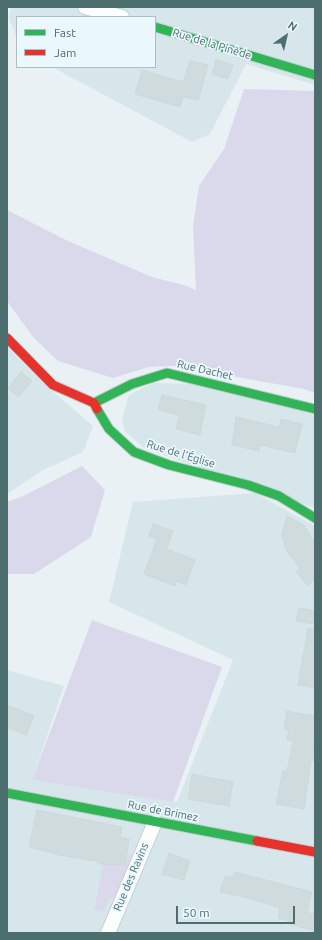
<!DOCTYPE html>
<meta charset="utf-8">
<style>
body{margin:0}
#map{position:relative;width:322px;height:940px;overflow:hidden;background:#e9f1f4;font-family:Ubuntu,sans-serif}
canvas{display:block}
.frame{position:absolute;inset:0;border:8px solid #4d6e6f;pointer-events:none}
.legend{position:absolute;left:16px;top:16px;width:140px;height:52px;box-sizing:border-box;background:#eaf7fd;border:1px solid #abc0c4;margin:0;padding:5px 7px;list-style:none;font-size:12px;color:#4d6e6f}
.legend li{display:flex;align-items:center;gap:8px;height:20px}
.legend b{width:20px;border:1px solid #abc0c4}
.north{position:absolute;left:266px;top:16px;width:40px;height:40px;-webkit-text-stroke:3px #eaf7fd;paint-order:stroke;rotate:34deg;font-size:11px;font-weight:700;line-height:16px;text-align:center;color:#4d6e6f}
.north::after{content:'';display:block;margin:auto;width:14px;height:18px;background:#4d6e6f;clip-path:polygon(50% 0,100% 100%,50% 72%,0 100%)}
.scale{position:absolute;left:176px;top:906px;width:119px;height:18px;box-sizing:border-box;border:2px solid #4d6e6f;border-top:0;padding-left:5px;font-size:12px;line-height:14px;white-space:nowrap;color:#4d6e6f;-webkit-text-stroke:3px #eaf7fd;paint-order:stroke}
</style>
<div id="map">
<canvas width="322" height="940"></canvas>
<div class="frame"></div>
<ul class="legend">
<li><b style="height:5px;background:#30b455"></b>Fast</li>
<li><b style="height:5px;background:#e5322d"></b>Jam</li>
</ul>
<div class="north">N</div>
<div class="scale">50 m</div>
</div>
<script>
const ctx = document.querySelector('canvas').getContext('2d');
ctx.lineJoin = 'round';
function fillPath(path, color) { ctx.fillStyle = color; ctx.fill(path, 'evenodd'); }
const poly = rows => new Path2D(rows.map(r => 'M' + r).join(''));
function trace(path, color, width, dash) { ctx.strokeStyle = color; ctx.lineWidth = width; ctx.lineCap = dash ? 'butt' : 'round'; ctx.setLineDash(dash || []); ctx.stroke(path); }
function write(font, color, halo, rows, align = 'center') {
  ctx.font = font + ' Ubuntu,sans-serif'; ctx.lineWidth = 3.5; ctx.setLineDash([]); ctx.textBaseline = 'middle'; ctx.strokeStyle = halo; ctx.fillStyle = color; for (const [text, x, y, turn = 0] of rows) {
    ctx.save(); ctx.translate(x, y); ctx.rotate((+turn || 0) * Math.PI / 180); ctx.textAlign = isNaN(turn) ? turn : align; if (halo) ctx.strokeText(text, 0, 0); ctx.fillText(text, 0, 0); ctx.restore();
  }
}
fillPath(poly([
 [11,7,315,7,315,85,246,64,210,134,192,142,52,67,155,67,155,17,17,17,17,39,9,18],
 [7,347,44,384,93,426,83,452,43,470,7,494],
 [153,383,199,384,315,414,315,508,144,448,125,432,122,419,129,395],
 [255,493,315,526,315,933,7,933,7,670,64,686,32,780,177,802,233,660,109,602,133,502]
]), '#d6e6eb');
fillPath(poly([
 [244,89,315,91,315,393,304,389,231,376,196,365,149,367,113,378,58,361,33,337,7,301,7,210,68,241,152,277,187,286,196,290,193,225,199,186,224,149],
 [82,466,105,490,91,537,34,574,7,574,7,502,21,497],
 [92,620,222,667,173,802,32,780],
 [130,854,134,855,118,896,109,898,104,912,94,910,103,865,124,867]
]), '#dad9ec');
const building = poly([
 [216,60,233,65,228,79,212,74,216,60],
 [190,61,208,65,198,100,183,97,180,107,135,94,142,70,183,82,190,61],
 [21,372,32,381,18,397,8,388,21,372],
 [162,395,206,405,200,435,176,429,179,415,158,410,162,395],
 [236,417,279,427,281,419,302,424,295,453,260,445,259,451,232,445,236,417],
 [287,516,304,525,315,543,315,579,308,586,296,572,300,569,286,550,282,535,287,516],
 [153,524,173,531,167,549,195,560,186,585,176,581,175,586,144,574,157,539,149,536,153,524],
 [299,608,315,611,315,624,296,621,299,608],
 [308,628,315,629,315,688,298,685,308,628],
 [7,705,34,716,26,735,7,727,7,705],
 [287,711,315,716,313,761,311,761,304,809,276,804,283,771,287,771,293,742,287,740,289,730,284,728,287,711],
 [192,774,233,782,229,806,188,799,192,774],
 [37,810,122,827,120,837,129,839,125,866,99,864,96,861,54,854,53,853,29,847,37,810],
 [169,853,190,861,184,880,162,874,169,853],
 [235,872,312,892,307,913,315,914,315,931,289,924,290,921,278,918,280,908,248,898,220,892,225,876,233,877,235,872]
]);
fillPath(building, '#cfdbdd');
trace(building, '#ccdadc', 1);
const street = poly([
 [85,7,122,17],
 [108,933,155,822]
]);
const fast = poly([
 [155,27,315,75],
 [94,403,132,384,167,373,315,409],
 [97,409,109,429,134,452,169,465,248,485,279,496,315,518],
 [7,793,257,841]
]);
const jam = poly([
 [7,338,53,385,94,403,97,409],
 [257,841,315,852]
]);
trace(street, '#c5cfd1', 16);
trace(fast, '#c4ced0', 11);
trace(jam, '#c4ced0', 11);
trace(street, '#fcfdfd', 14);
trace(fast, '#30b455', 9);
trace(jam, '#e5322d', 9);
write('11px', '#4d6e6f', '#eaf7fd', [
 ["Rue de la Pinède",212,44,17],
 ["Rue Dachet",205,370,13],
 ["Rue de l'Église",181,454,17],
 ["Rue de Brimez",163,811,11],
 ["Rue des Ravins",131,877,-67]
]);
</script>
